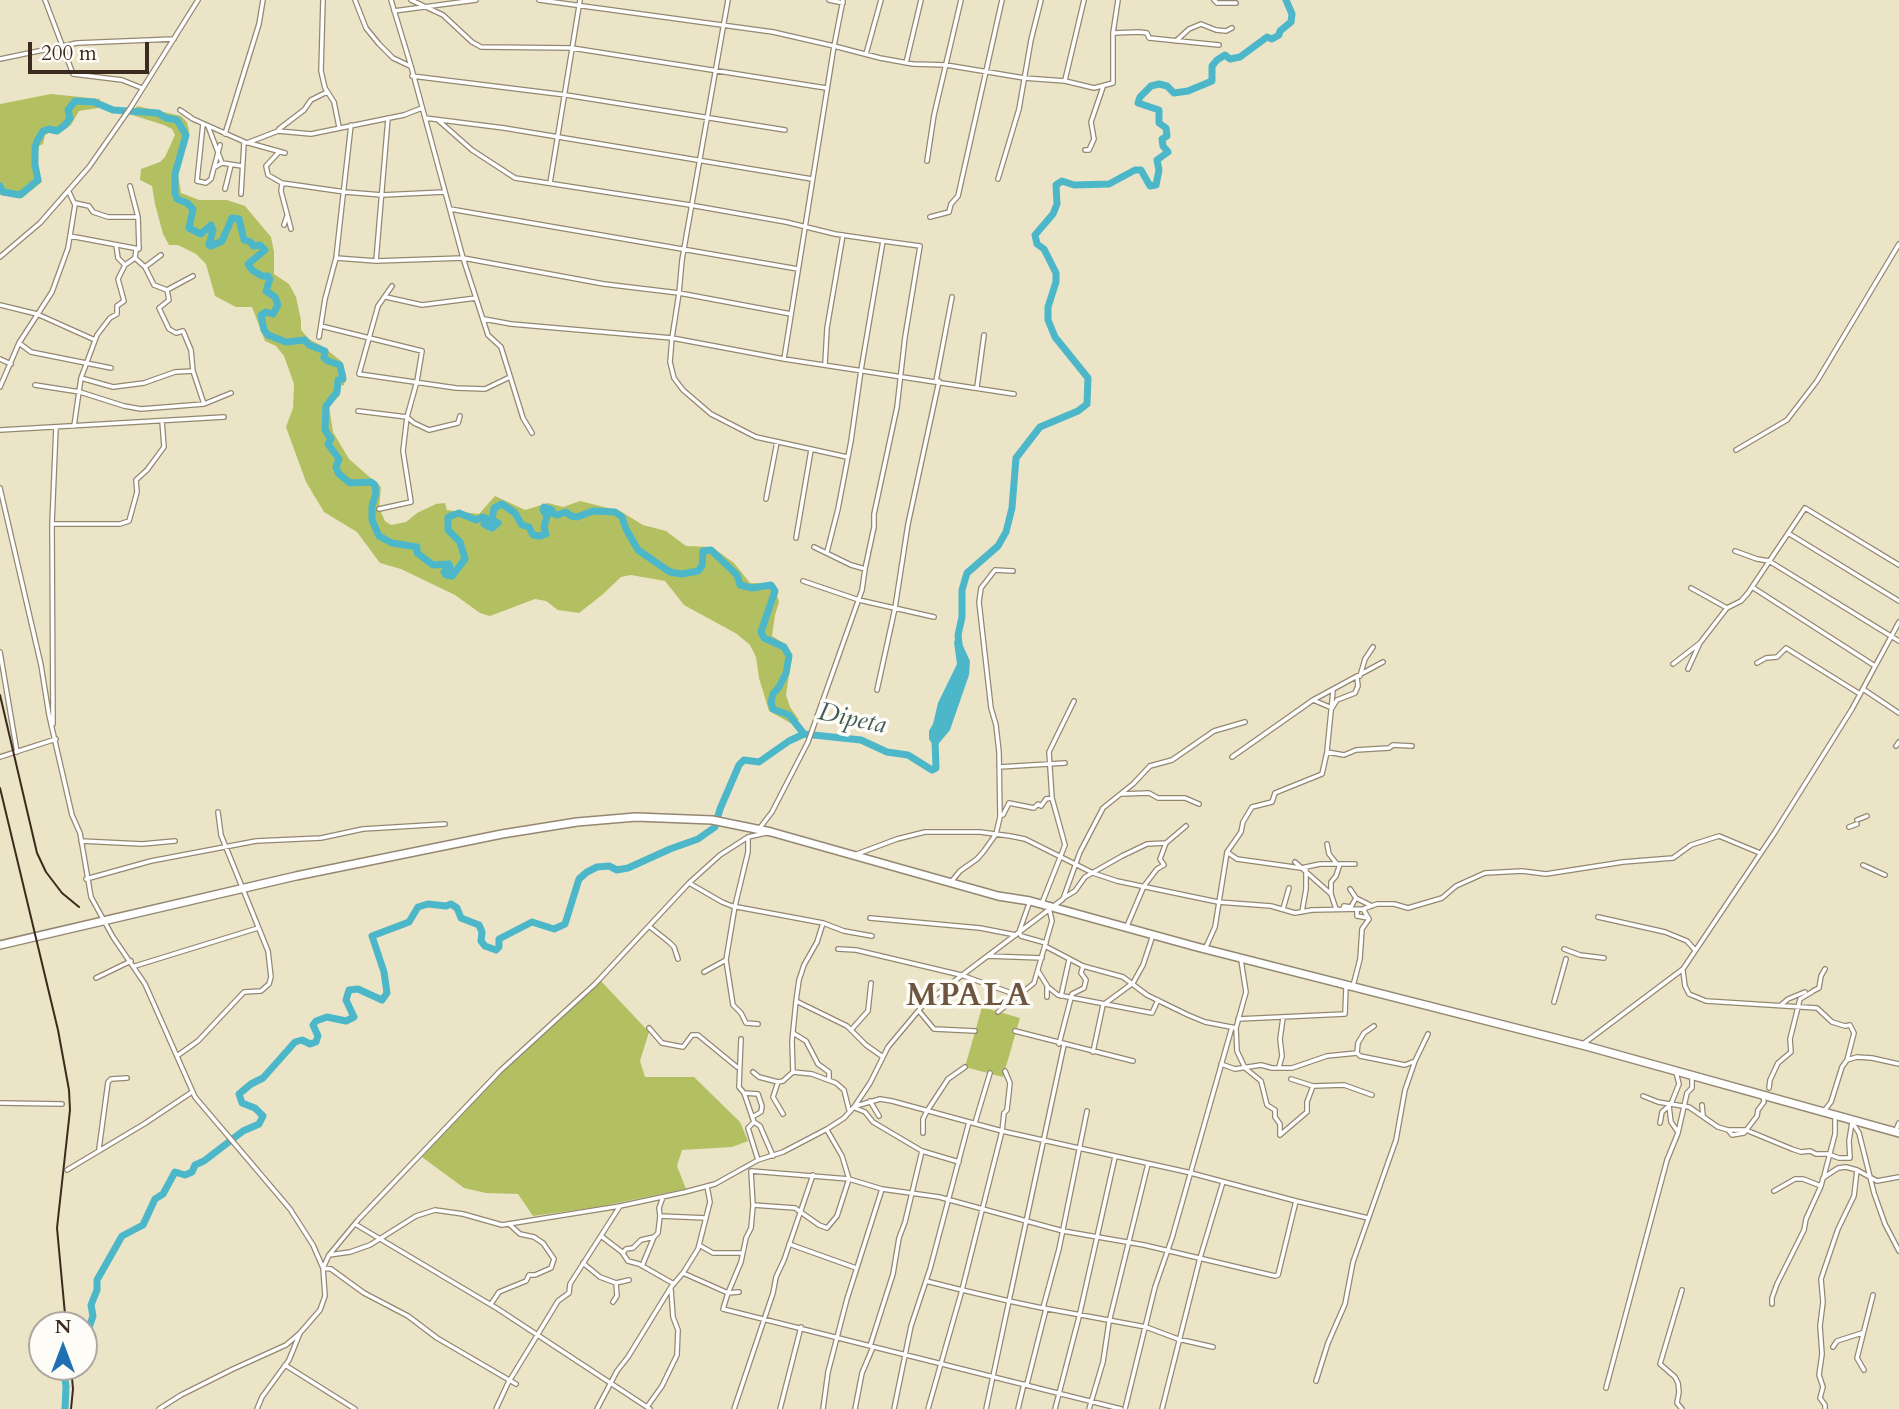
<!DOCTYPE html>
<style>
body{margin:0}
#map{position:relative;width:1899px;height:1409px;overflow:hidden;background:#ece4c6;font-family:Cardo,serif}
canvas{display:block}
.north{position:absolute;left:28px;top:1311px;width:70px;height:70px;box-sizing:border-box;background:#fdfcf7;border:2px solid #afa8a0;border-radius:50%;rotate:0deg;font-size:19px;font-weight:700;line-height:28px;text-align:center;color:#3b2a1e}
.north::after{content:'';display:block;margin:auto;width:24px;height:32px;background:#1f6fb2;clip-path:polygon(50% 0,100% 100%,50% 72%,0 100%)}
.scale{position:absolute;left:28px;top:42px;width:121px;height:32px;box-sizing:border-box;border:4px solid #3b2a1e;border-top:0;padding-left:9px;font-size:21px;line-height:24px;white-space:nowrap;color:#3b2a1e;-webkit-text-stroke:5px #fdfcf7;paint-order:stroke}
</style>
<div id="map">
<canvas width="1899" height="1409"></canvas>
<div class="north">N</div>
<div class="scale">200 m</div>
</div>
<script>
const ctx = document.querySelector('canvas').getContext('2d');
ctx.lineJoin = 'round';
function fillPath(path, color) { ctx.fillStyle = color; ctx.fill(path, 'evenodd'); }
const poly = rows => new Path2D(rows.map(r => 'M' + r).join(''));
function trace(path, color, width, dash) { ctx.strokeStyle = color; ctx.lineWidth = width; ctx.lineCap = dash ? 'butt' : 'round'; ctx.setLineDash(dash || []); ctx.stroke(path); }
function write(font, color, halo, rows, align = 'center') {
  ctx.font = font + ' Cardo,serif'; ctx.lineWidth = 7; ctx.setLineDash([]); ctx.textBaseline = 'middle'; ctx.strokeStyle = halo; ctx.fillStyle = color; for (const [text, x, y, turn = 0] of rows) {
    ctx.save(); ctx.translate(x, y); ctx.rotate((+turn || 0) * Math.PI / 180); ctx.textAlign = isNaN(turn) ? turn : align; if (halo) ctx.strokeText(text, 0, 0); ctx.fillText(text, 0, 0); ctx.restore();
  }
}
fillPath(poly([
 [51,94,100,99,98,108,79,111,71,125,58,134,49,133,45,135,43,144,39,146,37,169,42,182,22,198,0,195,0,104],
 [137,106,181,116,187,122,189,131,178,174,181,193,199,200,227,200,245,206,271,237,274,252,274,274,289,284,296,297,301,320,301,330,309,339,322,346,341,361,346,375,344,385,340,386,340,395,329,406,333,432,349,459,381,487,379,508,385,521,391,525,406,522,417,513,436,504,445,503,447,510,479,514,495,496,525,510,548,503,563,507,580,501,620,511,643,525,666,531,686,546,712,547,734,563,750,583,774,584,779,602,775,615,772,636,785,644,792,654,786,695,790,707,799,720,792,724,769,711,759,678,756,657,750,645,737,634,684,605,665,581,631,575,621,577,602,595,579,613,558,610,546,601,535,599,490,616,480,613,455,595,401,569,380,563,357,532,324,512,306,482,286,427,293,408,294,384,284,356,276,346,265,341,252,307,236,307,215,296,206,264,196,254,178,245,169,245,163,234,155,204,152,186,140,180,141,169,160,162,165,157,175,135,172,129,164,125,132,115],
 [600,980,649,1032,640,1061,645,1077,694,1077,740,1122,748,1141,732,1147,682,1150,677,1166,686,1189,597,1207,533,1216,518,1194,486,1193,464,1188,422,1157,502,1072],
 [982,1007,1020,1018,1003,1077,965,1067]
]), '#b3c062');
fillPath(poly([
 [958,635,970,661,969,675,950,730,935,748,929,739,929,731,933,724,938,703,957,664,954,642]
]), '#4db7ca');
trace(poly([
 [0,186,3,192,20,195,38,180,35,165,35,147,37,141,43,131,49,129,57,131,65,125,70,118,68,110,75,101,94,102,113,110,158,113,166,118,177,120,186,135,175,174,175,193,177,199,187,203,193,209,189,228,201,234,211,225,213,230,209,245,211,246,222,241,232,218,239,219,244,240,251,242,253,246,260,245,265,250,248,264,252,270,262,276,268,276,270,279,266,291,275,297,278,305,273,314,266,312,261,315,264,330,268,335,286,342,305,340,309,345,325,351,324,358,328,361,340,365,343,379,338,380,337,392,326,406,325,430,331,439,328,444,339,459,336,467,339,474,350,483,371,482,375,485,376,493,372,506,372,520,379,536,392,543,417,547,417,553,433,565,449,564,450,567,444,572,446,575,452,576,465,559,460,542,448,530,448,517,459,513,476,520,483,517,486,518,484,524,492,528,498,523,492,520,494,508,502,504,515,513,522,525,529,527,533,535,540,536,546,534,544,527,547,516,543,510,544,507,552,510,552,513,557,515,566,512,571,516,577,517,593,511,615,512,622,517,626,529,638,550,670,572,682,574,698,571,702,566,703,551,711,550,737,575,740,585,752,588,771,585,775,591,761,632,764,638,784,647,789,656,786,673,779,687,773,694,771,702,773,709,789,715,804,734,861,740,887,752,908,755,932,770,936,768,935,740],
 [959,644,958,635,962,617,962,590,967,573,998,546,1006,532,1012,508,1016,458,1040,427,1078,411,1087,404,1088,378,1055,337,1048,320,1048,307,1056,282,1056,273,1044,249,1037,244,1035,235,1053,214,1057,204,1056,185,1062,181,1074,185,1109,184,1135,170,1141,170,1150,186,1156,185,1159,170,1157,160,1168,152,1163,146,1162,139,1167,136,1166,128,1159,123,1159,110,1138,103,1140,97,1151,86,1159,84,1167,86,1174,93,1188,91,1212,81,1212,66,1217,60,1225,55,1230,59,1240,57,1267,37,1272,39,1279,35,1280,31,1291,22,1292,14,1286,0],
 [84,1342,93,1316,91,1305,97,1290,97,1280,122,1236,143,1225,155,1199,163,1194,175,1172,185,1175,192,1172,195,1165,204,1161,243,1131,259,1124,263,1116,255,1108,242,1103,239,1094,251,1084,263,1078,295,1042,302,1040,310,1044,316,1042,318,1036,313,1025,316,1021,327,1017,346,1021,354,1017,346,1000,349,990,358,989,382,1000,387,993,384,972,372,936,409,922,418,907,428,904,446,906,451,904,457,908,461,918,479,925,482,932,481,941,485,946,496,950,499,947,499,939,532,922,554,929,565,924,579,879,587,872,597,867,609,866,617,870,628,868,670,849,698,839,715,827,720,809,739,765,744,760,759,762,789,741,804,734],
 [63,1367,66,1386,65,1409]
]), '#4db7ca', 7);
const street = poly([
 [45,0,73,74,122,80,142,88],
 [323,0,321,71,325,88,334,102,339,127],
 [355,0,366,28,379,44,393,58,410,66],
 [391,0,411,66,463,258,488,335,501,347,523,418,532,433],
 [411,0,443,15,472,42,481,47,572,48,826,88],
 [539,0,773,32,834,46,843,0],
 [829,0,843,3],
 [1214,0,1217,3,1236,3],
 [394,11,476,0],
 [1113,33,1118,0],
 [1176,41,1189,29,1201,24,1216,30,1226,31,1232,28],
 [866,54,881,0],
 [0,59,77,43,174,39],
 [906,63,921,0],
 [412,76,566,95,785,130],
 [1065,80,1084,0],
 [180,110,193,119,247,143,278,131,311,134,404,115,422,108],
 [425,118,504,128,812,179],
 [438,120,472,150,515,178,690,205,786,222,835,234,883,241,861,370,851,441,838,509,827,552],
 [203,124,197,181,206,183,211,179,220,145],
 [208,126,222,163],
 [279,129,304,110,311,100,327,92],
 [225,134,259,24,263,0],
 [249,143,285,153],
 [1085,150,1089,150,1094,139,1091,122,1103,87],
 [279,152,266,166,268,175,282,183,345,192],
 [927,161,934,115,961,0],
 [215,167,222,163,242,166],
 [998,179,1019,109,1031,40,1041,0],
 [282,183,281,191,291,229],
 [550,183,580,0],
 [225,189,231,165],
 [345,192,382,195,444,192],
 [241,194,244,143],
 [75,203,89,206,93,212,108,217,138,217],
 [450,209,798,269],
 [930,217,949,212,951,204,958,196,1002,0],
 [284,225,287,216],
 [70,236,139,249,138,217,130,186],
 [161,255,145,267,154,285,167,290],
 [0,257,40,223,89,167,131,107,198,0],
 [135,258,145,267],
 [336,258,376,261,463,258,604,284,679,293,682,260,728,0],
 [376,261,388,118],
 [125,265,135,258,136,250],
 [193,276,167,290,169,300,159,308,169,329,176,333,183,331,191,350,193,371,204,404,231,393],
 [392,286,378,306,359,374,456,388,485,389,510,377],
 [386,297,422,305,476,298],
 [0,305,37,314,95,340],
 [791,314,679,293,672,338,784,359,1014,394],
 [484,319,511,324,672,338,670,362,674,378,683,390,711,414,756,437,847,457],
 [321,326,422,351,417,381,407,417,403,451,411,502,379,509],
 [319,337,325,299,336,258,351,125],
 [19,343,31,352,111,368],
 [0,359,11,364],
 [784,359,834,46,880,58,913,64,946,65,1024,78,1065,81,1094,88,1113,83,1113,33,1139,32,1147,33,1149,38,1219,45],
 [825,364,827,328,843,235],
 [81,378,113,387,144,383,175,372,193,371],
 [936,381,952,297],
 [35,385,80,392,124,406,141,409,204,404],
 [0,387,19,343,52,292,68,248,75,205,69,192],
 [977,387,984,335],
 [358,411,407,417,414,423,429,430,458,423,460,416],
 [74,426,81,378,97,335,110,318,117,314,117,306,124,301,118,279,125,265,118,258,116,245],
 [0,430,224,417],
 [1736,450,1787,420,1817,381,1899,244],
 [0,488,41,665,49,715,72,815,80,833,91,897,113,937,145,984,195,1097,290,1209,313,1245,323,1268,325,1296,320,1310,300,1333,286,1345,233,1369,181,1395,159,1409],
 [766,499,777,442],
 [52,524,56,427],
 [1788,533,1899,601],
 [796,538,811,450],
 [1735,551,1757,559,1769,561,1899,641],
 [865,569,874,527,874,514,897,407,905,337,920,246,883,241],
 [803,581,859,600,934,617],
 [1752,587,1875,666],
 [1691,588,1727,608],
 [0,652,17,752],
 [1757,663,1766,658,1777,657,1786,648,1860,694],
 [1673,664,1700,643,1727,608,1741,601,1748,593,1805,508,1899,565],
 [1688,669,1699,645],
 [1360,676,1365,659,1373,647],
 [1863,689,1899,713],
 [877,690,895,608,908,524,939,381],
 [1313,700,1332,708,1337,700,1355,693,1358,686,1357,677],
 [53,724,52,524,120,524,129,521,137,492,136,480,147,470,164,447,162,421],
 [1896,746,1899,742],
 [1327,751,1333,691],
 [0,757,56,739],
 [1232,757,1313,700,1383,662],
 [999,767,1065,763],
 [1121,794,1149,793,1158,798,1185,798,1199,804],
 [1000,815,1003,815,1009,803,1034,808,1038,804,1041,806,1046,799,1052,798],
 [1857,820,1867,816],
 [1849,827,1857,824],
 [759,829,772,812,808,742,862,590,865,569,851,565,814,547],
 [81,841,142,844,175,841],
 [1327,844,1329,854,1337,864],
 [1227,852,1237,859,1301,868,1320,864,1355,864],
 [857,854,897,839,925,832,980,832,1010,836,1025,839,1093,873,1117,881,1218,902,1271,906,1295,913,1312,910,1363,909,1377,904,1394,904,1408,908,1442,898,1456,886,1485,873,1522,871,1546,874,1623,862,1673,858,1691,845,1719,836,1760,853],
 [1295,862,1331,894,1336,909],
 [1863,865,1885,875],
 [86,879,151,861,256,841,321,838,363,829,445,824],
 [951,882,960,871,977,859,984,851,996,834,1000,817,999,752,996,725,991,708,979,602,981,588,995,570,1013,571],
 [689,883,722,902,732,906,823,923,844,931,872,936],
 [1350,889,1356,898,1372,906],
 [1331,894,1331,882,1336,876,1340,864],
 [1065,897,1075,891,1085,877,1122,856,1147,844,1166,843],
 [1030,901,1019,932,1021,936,1046,943],
 [1042,903,1065,845,1052,798,1049,752,1074,701],
 [1283,909,1289,888],
 [1343,909,1344,906,1351,907,1356,898],
 [1357,909,1357,916,1368,918],
 [1302,912,1306,889,1306,870],
 [1598,917,1665,932,1687,941,1695,950],
 [870,918,980,928,1016,935],
 [823,923,817,942,804,965,799,980,796,1001,847,1026,866,1045,883,1057],
 [1127,926,1144,886,1157,869,1164,865,1160,859,1166,843,1186,826],
 [650,927,669,942,674,947,678,959],
 [1045,946,1083,966,1123,977,1147,995,1188,1015,1205,1022,1236,1028],
 [1206,947,1215,927,1227,852,1241,832,1243,822,1252,807,1272,802,1275,793,1322,774,1327,752,1344,755,1356,750,1389,748,1393,745,1412,746],
 [838,949,856,950,961,975,1017,995],
 [1564,949,1580,955,1604,958],
 [988,956,1042,958],
 [726,960,733,1005,741,1013,746,1023,758,1024],
 [1241,960,1246,992,1236,1028,1237,1051,1245,1068,1261,1081,1267,1105,1275,1110,1275,1117,1280,1124,1280,1135],
 [135,966,258,928],
 [1038,971,1048,987,1058,995,1152,1013,1158,1000],
 [1683,971,1685,986,1689,994,1706,1001,1817,1008,1832,1022,1845,1026,1850,1025,1854,1033,1847,1060,1842,1067,1831,1102,1824,1111],
 [704,972,726,960,735,906,748,852,748,837],
 [96,978,131,961],
 [1353,986,1360,959,1362,929,1369,919,1363,909],
 [1813,991,1819,988,1821,976,1825,969],
 [1061,996,1069,960],
 [1047,997,1047,988],
 [796,1001,792,1041,793,1072,812,1074,836,1083,844,1090,849,1110],
 [1554,1002,1566,959],
 [1781,1005,1788,999,1805,992],
 [919,1011,934,1029,975,1031],
 [998,1012,1034,983,1052,921,1049,908],
 [1238,1019,1345,1014,1346,987],
 [649,1028,662,1043,683,1047,692,1035,698,1035,737,1067],
 [851,1030,868,1011,871,983],
 [1015,1031,1133,1061],
 [793,1033,806,1041,818,1064,829,1072,829,1080],
 [741,1039,739,1087,744,1093,754,1122,748,1128,758,1160],
 [1059,1044,1072,994,1084,988,1086,980,1081,973,1083,966],
 [1583,1044,1683,969,1775,832,1852,709,1899,622],
 [1093,1052,1103,1005,1133,983,1143,965,1153,935],
 [1357,1053,1358,1043,1364,1033,1374,1026],
 [177,1056,198,1041,244,992,261,991,269,984,271,977,268,951,221,835,218,812],
 [1847,1060,1857,1057,1872,1058,1899,1064],
 [1221,1064,1235,1069,1261,1065,1272,1068,1292,1068,1327,1056,1357,1053,1360,1056,1405,1065,1415,1061,1428,1034],
 [1279,1067,1282,1056,1280,1039,1283,1018],
 [753,1072,759,1077,778,1082,783,1081,793,1072],
 [1291,1079,1313,1086,1344,1085,1372,1095],
 [778,1082,773,1097,783,1114],
 [1769,1088,1770,1080,1778,1063,1791,1052,1790,1039,1800,999,1812,992],
 [744,1093,758,1094,762,1106,761,1112,752,1117],
 [1643,1096,1658,1102,1689,1107,1718,1127,1728,1130,1746,1130,1792,1149,1801,1152,1810,1151,1816,1154,1828,1154,1839,1158,1850,1158,1849,1141,1852,1122],
 [870,1101,879,1116],
 [0,1103,62,1104],
 [1702,1105,1703,1116],
 [856,1106,880,1099,892,1101,1002,1131,1187,1172,1296,1201],
 [1669,1106,1671,1122,1678,1132],
 [855,1108,865,1112,873,1122,922,1151,959,1162],
 [1087,1111,1059,1249,1043,1308,1146,1327,1178,1339,1213,1347],
 [754,1122,760,1126,773,1156],
 [1852,1122,1859,1133,1874,1193,1885,1224,1899,1251],
 [975,1123,990,1073],
 [1660,1123,1662,1112,1671,1104,1679,1084,1676,1072],
 [1728,1130,1732,1135,1744,1133,1757,1116,1758,1110,1764,1102,1763,1096],
 [1895,1132,1899,1123],
 [923,1133,923,1119,927,1111,948,1079,965,1067],
 [1280,1135,1307,1112,1307,1102,1313,1086],
 [99,1149,108,1082,111,1079,127,1078],
 [67,1170,144,1124,192,1092],
 [751,1171,849,1179,882,1189,939,1197,1063,1231,1144,1245,1275,1276,1278,1275,1296,1201,1368,1218],
 [751,1171,753,1205,795,1208,819,1225,827,1228,837,1216,849,1179,842,1156,827,1130],
 [1824,1176,1835,1134,1835,1116],
 [1774,1191,1795,1179,1803,1179,1821,1186,1823,1178,1838,1168,1846,1167,1857,1170,1877,1181,1899,1177],
 [663,1197,659,1208,660,1216,706,1218],
 [355,1224,498,1309,650,1409],
 [601,1236,622,1252,628,1261,639,1264,674,1284],
 [789,1244,856,1268],
 [699,1245,713,1253,743,1253],
 [623,1253,626,1249,633,1248,641,1240,654,1237,658,1233,660,1216],
 [329,1255,350,1252,370,1245,416,1216,435,1210,463,1214,502,1225,620,1206,685,1192,715,1184,758,1160,783,1152,827,1129,844,1118,854,1107,870,1083,888,1047,924,1004,1063,899,1080,852,1103,808,1133,784,1150,766,1172,760,1214,731,1245,722],
 [583,1263,600,1277,616,1283],
 [642,1266,654,1237],
 [683,1273,728,1293,723,1309,1121,1409],
 [926,1281,962,1290,928,1409],
 [1682,1290,1660,1364,1675,1377,1678,1383,1679,1392,1677,1403,1682,1409],
 [739,1292,728,1293,741,1262,746,1238,751,1228,753,1206],
 [613,1302,617,1296,616,1283,629,1280],
 [491,1304,499,1292,526,1281,529,1275,535,1275,551,1268,554,1259,543,1243,534,1237,520,1234,509,1224],
 [1772,1304,1772,1298,1777,1284,1804,1230,1806,1219,1821,1186],
 [1042,1308,1009,1301,1064,1045],
 [870,1346,893,1274,899,1238,905,1222,922,1151],
 [1833,1347,1837,1341,1862,1333],
 [285,1365,355,1409],
 [1864,1370,1857,1358,1873,1295],
 [1316,1381,1328,1343,1345,1304,1353,1262,1396,1140,1405,1090,1415,1061],
 [516,1384,437,1338,408,1316,364,1293,331,1269,323,1268,329,1255,358,1220,500,1071,595,984,689,883,720,855,748,837,766,833],
 [1027,1384,1046,1309],
 [1606,1388,1667,1160,1678,1133,1687,1093,1692,1088,1692,1076],
 [647,1407,662,1386,677,1355,678,1330,673,1317,671,1289],
 [257,1409,262,1397,289,1360,300,1333],
 [496,1409,508,1383,538,1334,558,1301,569,1293,570,1284,620,1206],
 [597,1409,617,1371,628,1357,671,1287,683,1273,698,1249,710,1202,707,1186],
 [734,1409,773,1293,776,1277,784,1260,813,1175],
 [780,1409,801,1327],
 [823,1409,828,1372,847,1299,882,1189],
 [855,1409,862,1373,873,1347],
 [894,1409,911,1326,930,1269,969,1122],
 [986,1409,1009,1301,962,1290,1002,1131,1004,1113,1007,1110,1010,1083,1005,1071],
 [1018,1409,1024,1384],
 [1055,1409,1079,1317,1115,1157],
 [1089,1409,1103,1362,1109,1322,1148,1164],
 [1125,1409,1155,1287,1172,1238,1232,1027],
 [1162,1409,1200,1258,1223,1182],
 [1825,1409,1825,1405,1820,1398,1823,1387,1819,1375,1822,1354,1820,1326,1823,1302,1821,1279,1838,1229,1854,1196,1857,1170]
]);
const highway = poly([
 [0,945,296,876,502,834,577,822,636,817,712,820,771,832,998,896,1030,901,1197,947,1586,1046,1899,1133]
]);
trace(street, '#948772', 6);
trace(highway, '#948772', 10);
trace(street, '#fff', 3.5);
trace(highway, '#fff', 7);
trace(poly([
 [0,695,37,853,46,872,62,893,79,907],
 [0,788,58,1030,69,1090,70,1110,57,1228,66,1325],
 [71,1367,73,1389,71,1409]
]), '#3b2a1e', 2);
write('italic 26px', '#415b5a', '#fdfcf7', [
 ["Dipeta",852,720,12]
]);
ctx.letterSpacing = '2px';
write('bold 32px', '#6e5540', '#fdfcf7', [
 ["MPALA",969,998]
]);
ctx.letterSpacing = '0px';
</script>
